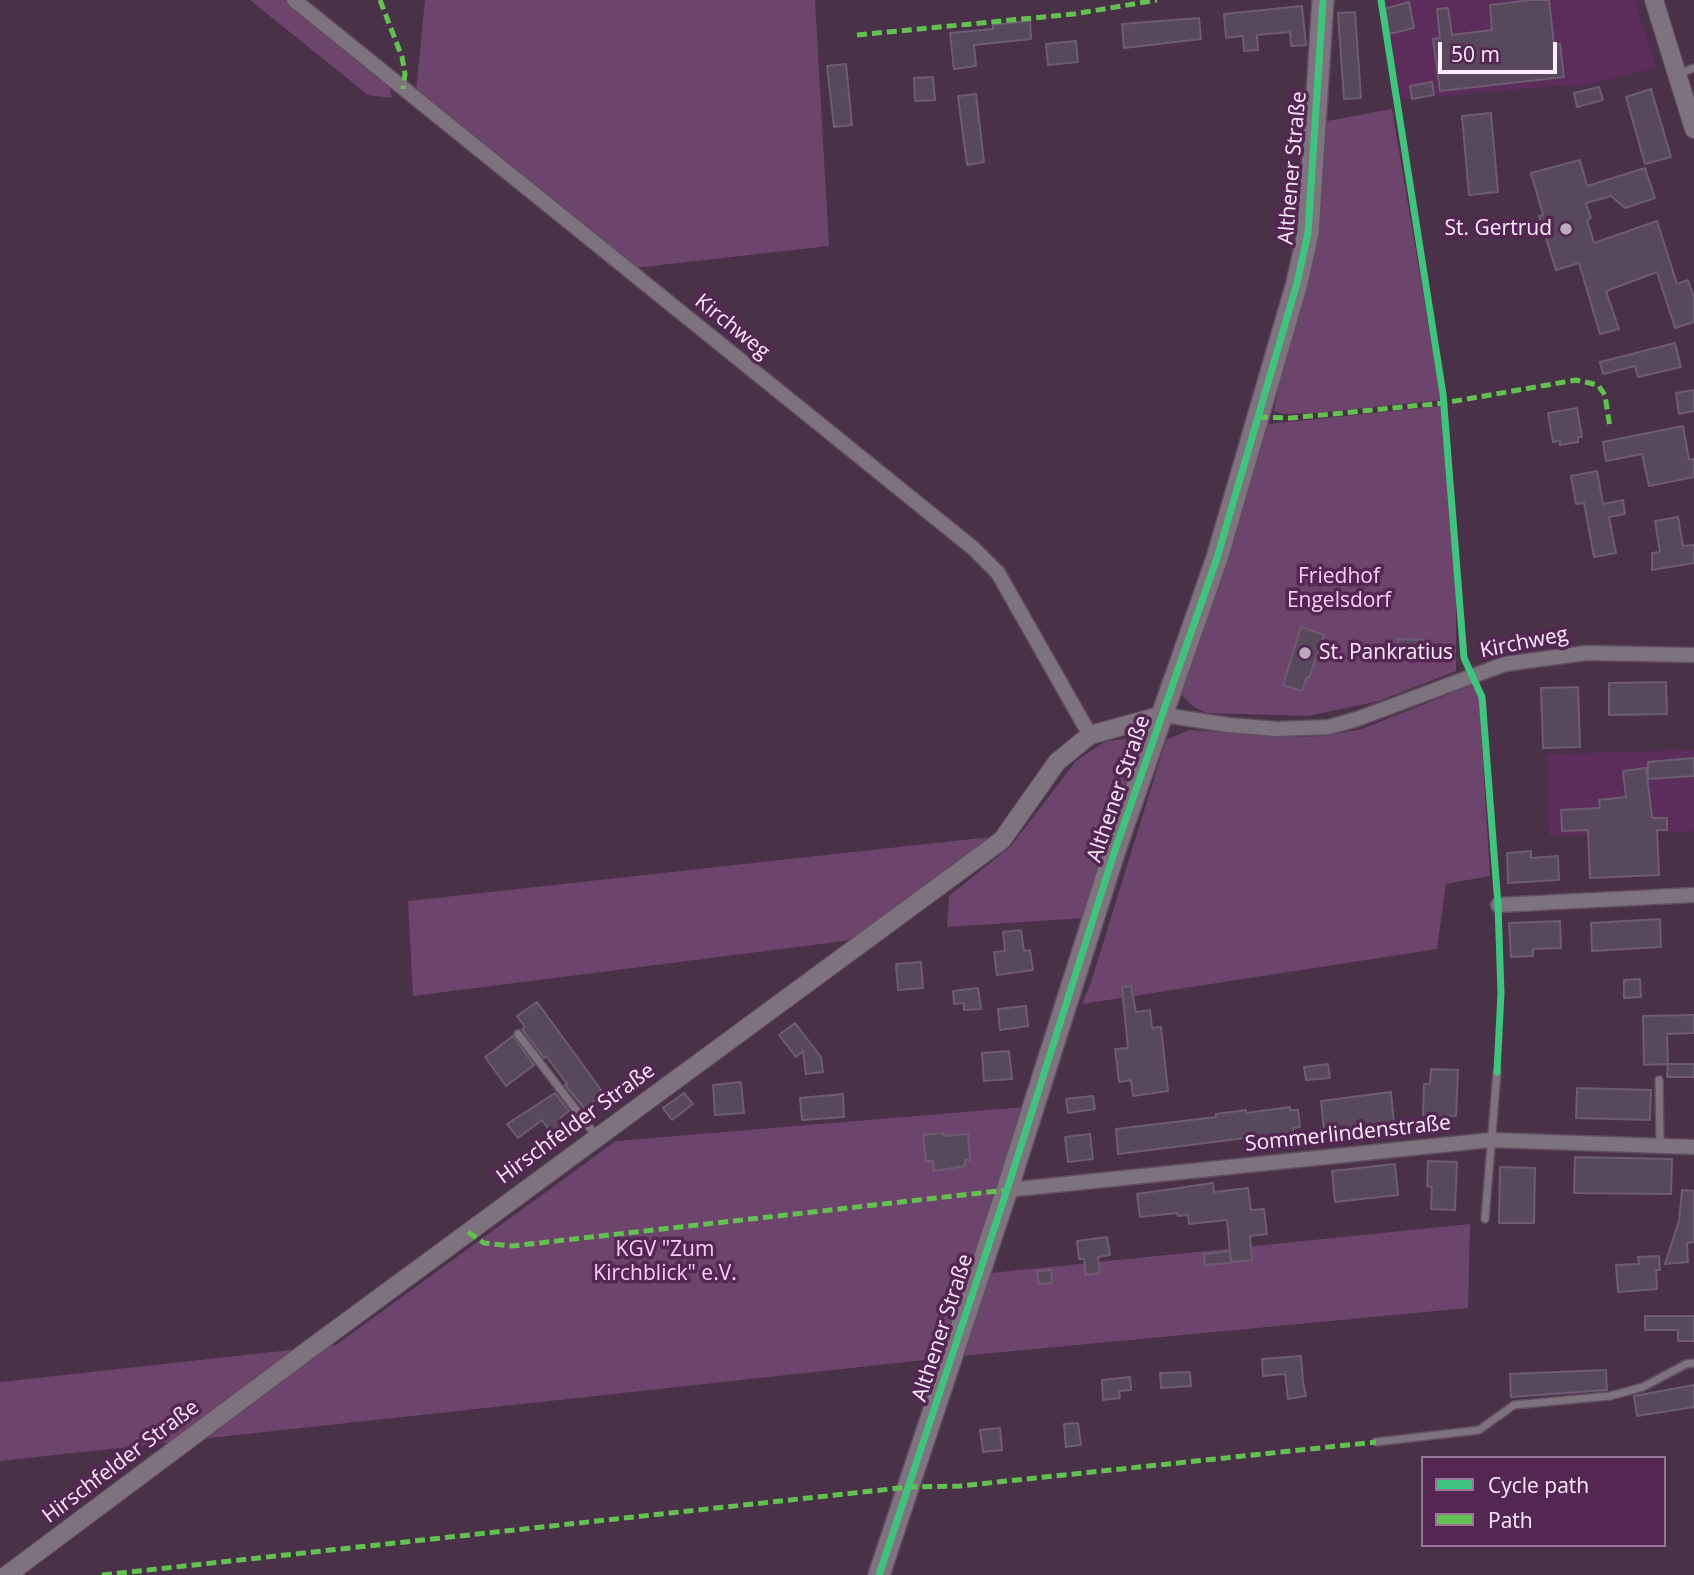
<!DOCTYPE html>
<meta charset="utf-8">
<style>
body{margin:0}
#map{position:relative;width:1694px;height:1575px;overflow:hidden;background:#493148;font-family:"Open Sans",sans-serif}
canvas{display:block}
.legend{position:absolute;left:1421px;top:1456px;width:245px;height:91px;box-sizing:border-box;background:#532752;border:2px solid #977596;margin:0;padding:9px 12px;list-style:none;font-size:21px;color:#fcebfb}
.legend li{display:flex;align-items:center;gap:14px;height:35px}
.legend b{width:35px;border:2px solid #977596}
.scale{position:absolute;left:1438px;top:42px;width:119px;height:32px;box-sizing:border-box;border:4px solid #fcebfb;border-top:0;padding-left:9px;font-size:21px;line-height:24px;white-space:nowrap;color:#fcebfb;-webkit-text-stroke:5px #532752;paint-order:stroke}
</style>
<div id="map">
<canvas width="1694" height="1575"></canvas>
<ul class="legend">
<li><b style="height:9px;background:#40c37c"></b>Cycle path</li>
<li><b style="height:9px;background:#63c152"></b>Path</li>
</ul>
<div class="scale">50 m</div>
</div>
<script>
const ctx = document.querySelector('canvas').getContext('2d');
ctx.lineJoin = 'round';
function fillPath(path, color) { ctx.fillStyle = color; ctx.fill(path, 'evenodd'); }
const poly = rows => new Path2D(rows.map(r => 'M' + r).join(''));
function trace(path, color, width, dash) { ctx.strokeStyle = color; ctx.lineWidth = width; ctx.lineCap = dash ? 'butt' : 'round'; ctx.setLineDash(dash || []); ctx.stroke(path); }
function write(font, color, halo, rows, align = 'center') {
  ctx.font = font + ' "Open Sans",sans-serif'; ctx.lineWidth = 7; ctx.setLineDash([]); ctx.textBaseline = 'middle'; ctx.strokeStyle = halo; ctx.fillStyle = color; for (const [text, x, y, turn = 0] of rows) {
    ctx.save(); ctx.translate(x, y); ctx.rotate((+turn || 0) * Math.PI / 180); ctx.textAlign = isNaN(turn) ? turn : align; if (halo) ctx.strokeText(text, 0, 0); ctx.fillText(text, 0, 0); ctx.restore();
  }
}
fillPath(poly([
 [1383,0,1635,0,1656,68,1580,87,1554,86,1401,100],
 [1694,750,1694,831,1549,836,1547,754]
]), '#5c2d5b');
fillPath(poly([
 [250,0,284,0,389,84,392,98,368,95],
 [425,0,815,0,829,246,634,268,416,92],
 [1392,109,1441,400,1315,413,1284,414,1274,411,1281,372,1303,296,1315,232,1327,121],
 [1442,406,1456,561,1456,671,1379,701,1308,716,1207,713,1194,707,1181,694,1268,424],
 [1472,685,1479,696,1490,876,1446,884,1437,949,1082,1004,1091,982,1166,740,1189,730,1306,737,1331,735,1362,729],
 [1125,739,1132,739,1136,742,1137,751,1085,918,947,927,949,896,1011,846,1076,761,1106,741],
 [990,837,852,940,413,996,408,901],
 [1024,1107,971,1275,1470,1224,1468,1308,961,1356,0,1461,0,1382,336,1345,616,1141]
]), '#6d446c');
const building = poly([
 [1531,0,1549,0,1554,45,1560,44,1564,77,1440,91,1433,39,1440,38,1437,9,1448,8,1452,35,1492,30,1490,5,1531,0],
 [1409,2,1414,28,1389,34,1384,9,1409,2],
 [1302,6,1306,45,1291,46,1290,32,1257,35,1258,50,1244,51,1243,36,1226,38,1224,14,1302,6],
 [1355,12,1361,98,1344,99,1338,13,1355,12],
 [1199,18,1201,39,1124,48,1122,24,1199,18],
 [1030,21,1031,39,974,45,976,66,954,69,950,33,993,29,993,25,1030,21],
 [1076,41,1078,62,1048,65,1046,44,1076,41],
 [846,64,852,125,834,127,827,66,846,64],
 [933,77,935,100,915,101,914,78,933,77],
 [1432,82,1434,95,1412,99,1410,86,1432,82],
 [1599,87,1603,100,1577,107,1574,93,1599,87],
 [1651,89,1671,157,1645,164,1626,97,1651,89],
 [976,94,984,162,967,165,958,96,976,94],
 [1491,113,1498,192,1469,195,1462,116,1491,113],
 [1580,160,1587,186,1645,168,1655,198,1625,208,1611,196,1586,203,1591,218,1587,220,1594,243,1657,221,1677,284,1688,280,1694,298,1694,322,1675,328,1657,272,1606,291,1619,329,1600,334,1579,263,1556,270,1539,216,1543,215,1531,173,1580,160],
 [1675,343,1681,367,1638,377,1635,366,1603,374,1600,362,1675,343],
 [1694,390,1694,411,1679,414,1676,393,1694,390],
 [1577,408,1582,437,1578,437,1578,442,1560,445,1560,441,1553,442,1548,413,1577,408],
 [1683,426,1689,460,1694,459,1694,477,1649,486,1642,454,1606,461,1603,442,1683,426],
 [1597,471,1603,504,1623,500,1625,514,1609,517,1616,553,1594,557,1584,503,1576,504,1571,476,1597,471],
 [1678,517,1683,546,1694,545,1694,563,1652,570,1652,553,1660,552,1655,521,1678,517],
 [1301,627,1324,635,1309,678,1307,677,1302,691,1283,685,1301,627],
 [1398,639,1423,640,1423,653,1398,653,1398,639],
 [1666,682,1667,714,1609,715,1609,683,1666,682],
 [1578,687,1580,747,1543,748,1541,688,1578,687],
 [1694,758,1694,776,1648,779,1648,762,1694,758],
 [1646,768,1652,818,1667,818,1667,830,1657,830,1659,875,1590,878,1588,830,1562,831,1561,810,1600,808,1599,800,1626,797,1623,771,1646,768],
 [1531,851,1531,858,1558,856,1559,880,1508,883,1507,853,1531,851],
 [1660,919,1661,947,1592,951,1591,923,1660,919],
 [1560,921,1561,948,1533,949,1533,956,1511,957,1509,923,1560,921],
 [1021,930,1024,951,1030,950,1033,970,997,975,994,952,1005,951,1003,932,1021,930],
 [921,962,923,988,898,990,896,964,921,962],
 [1640,979,1641,997,1624,998,1624,980,1640,979],
 [1131,986,1136,1012,1150,1010,1152,1028,1161,1027,1168,1091,1133,1096,1131,1080,1119,1082,1115,1049,1128,1048,1122,987,1131,986],
 [978,988,981,1009,964,1010,964,1003,954,1004,953,991,978,988],
 [537,1002,604,1094,584,1108,565,1085,567,1084,546,1056,544,1058,522,1029,525,1027,517,1016,537,1002],
 [1026,1006,1028,1026,1000,1030,998,1009,1026,1006],
 [1694,1015,1694,1033,1667,1034,1668,1064,1644,1065,1643,1016,1694,1015],
 [795,1023,821,1057,823,1072,806,1074,803,1051,796,1057,779,1035,795,1023],
 [513,1036,534,1065,506,1086,485,1057,513,1036],
 [1009,1051,1012,1079,984,1081,982,1053,1009,1051],
 [1328,1064,1330,1078,1306,1080,1304,1067,1328,1064],
 [1668,1064,1694,1064,1694,1077,1667,1077,1668,1064],
 [1431,1069,1458,1070,1456,1116,1423,1115,1424,1084,1430,1084,1431,1069],
 [741,1082,744,1113,715,1115,713,1085,741,1082],
 [1577,1088,1651,1090,1650,1120,1576,1118,1577,1088],
 [1391,1092,1394,1123,1324,1131,1321,1101,1391,1092],
 [555,1093,569,1111,560,1118,564,1123,551,1133,542,1120,518,1138,507,1124,555,1093],
 [684,1093,693,1104,672,1120,663,1108,684,1093],
 [843,1094,844,1117,802,1120,800,1098,843,1094],
 [1093,1096,1095,1109,1068,1113,1066,1099,1093,1096],
 [1290,1107,1290,1110,1298,1110,1300,1127,1293,1128,1293,1132,1118,1154,1116,1129,1216,1117,1216,1114,1246,1110,1246,1113,1290,1107],
 [943,1133,944,1136,968,1134,970,1160,965,1160,965,1166,934,1171,933,1161,926,1161,923,1135,943,1133],
 [1090,1134,1093,1159,1068,1162,1065,1137,1090,1134],
 [1575,1157,1672,1159,1671,1194,1574,1193,1575,1157],
 [1428,1161,1457,1162,1455,1210,1431,1209,1432,1187,1427,1186,1428,1161],
 [1395,1164,1398,1195,1335,1202,1332,1171,1395,1164],
 [1500,1167,1535,1168,1534,1223,1499,1223,1500,1167],
 [1213,1183,1214,1192,1248,1188,1251,1210,1264,1209,1267,1234,1250,1236,1252,1260,1231,1262,1227,1220,1189,1224,1188,1215,1178,1216,1177,1213,1140,1217,1137,1194,1213,1183],
 [1682,1190,1694,1191,1694,1242,1687,1243,1688,1262,1665,1264,1679,1221,1682,1190],
 [1107,1237,1110,1255,1098,1257,1100,1273,1086,1275,1084,1259,1079,1259,1077,1241,1107,1237],
 [1230,1251,1231,1263,1205,1265,1204,1254,1230,1251],
 [1659,1256,1660,1270,1656,1270,1657,1289,1618,1292,1616,1265,1639,1264,1638,1257,1659,1256],
 [1051,1270,1052,1283,1039,1284,1037,1271,1051,1270],
 [1645,1316,1694,1316,1694,1341,1678,1341,1678,1330,1645,1330,1645,1316],
 [1301,1356,1303,1382,1306,1396,1288,1399,1285,1374,1263,1376,1262,1359,1301,1356],
 [1606,1370,1607,1390,1511,1397,1510,1374,1606,1370],
 [1190,1372,1191,1386,1161,1388,1160,1373,1190,1372],
 [1130,1377,1131,1390,1119,1391,1120,1398,1103,1400,1102,1380,1130,1377],
 [1694,1385,1694,1407,1637,1416,1634,1396,1694,1385],
 [1078,1423,1081,1445,1066,1447,1064,1424,1078,1423],
 [1000,1428,1002,1450,983,1452,980,1430,1000,1428]
]);
fillPath(building, '#58485c');
trace(building, '#6d5c72', 2);
const service = poly([
 [1677,74,1694,68],
 [518,1034,596,1136],
 [1659,1080,1660,1145],
 [1485,1219,1497,1072],
 [1376,1442,1479,1430,1514,1405,1610,1396,1643,1387,1686,1364,1694,1363]
]);
const minor = poly([
 [294,0,973,548,998,573,1090,735],
 [1163,715,1229,725,1277,729,1329,727,1357,719,1505,664,1586,653,1694,655],
 [1498,905,1694,895],
 [1007,1190,1491,1140,1694,1147]
]);
const tertiary = poly([
 [1654,0,1694,129],
 [7,1575,311,1348,1002,840,1057,762,1090,735,1163,715]
]);
const secondary = poly([
 [879,1575,1007,1190,1116,847,1217,558,1297,283,1308,233,1323,0]
]);
trace(service, '#604d5f', 10);
trace(minor, '#604d5f', 17);
trace(tertiary, '#604d5f', 20);
trace(secondary, '#604d5f', 24);
trace(service, '#7d727d', 7);
trace(minor, '#7d727d', 14);
trace(tertiary, '#7d727d', 18);
trace(secondary, '#807380', 21);
trace(poly([
 [380,0,402,57,405,74,403,89],
 [857,35,1074,14,1157,0],
 [1258,417,1291,418,1444,403,1576,380,1598,385,1605,395,1610,428],
 [468,1232,484,1243,512,1246,1007,1190],
 [102,1575,909,1487,960,1486,1376,1442]
]), '#63c152', 5, [10, 5]);
trace(poly([
 [1381,0,1443,394,1464,658,1482,697,1498,905,1501,993,1497,1072],
 [879,1575,1007,1190,1116,847,1217,558,1297,283,1308,233,1323,0]
]), '#40c37c', 7);
for (const [x, y, r, color] of [
 [1566,229,7,"#bdaabc"],
 [1305,653,7,"#bdaabc"]
]) { const dot = new Path2D(); dot.arc(x, y, r, 0, 2 * Math.PI); ctx.fillStyle = color; ctx.fill(dot); trace(dot, '#532752', 2.5); }
write('21px', '#fcebfb', '#532752', [
 ["Althener Straße",1293,168,-85],
 ["Kirchweg",732,327,39],
 ["Kirchweg",1524,643,-11],
 ["Althener Straße",1119,789,-71],
 ["Hirschfelder Straße",576,1124,-36],
 ["Sommerlindenstraße",1348,1134,-6],
 ["Althener Straße",943,1328,-72],
 ["Hirschfelder Straße",121,1462,-37]
]);
write('21px', '#fcebfb', '#532752', [
 ["St. Gertrud",1552,229],
 ["St. Pankratius",1319,653,"left"]
], 'right');
write('21px', '#f9ccf6', '#532752', [
 ["Friedhof",1339,577],
 ["Engelsdorf",1339,601],
 ["KGV \"Zum",665,1250],
 ["Kirchblick\" e.V.",665,1274]
]);
</script>
